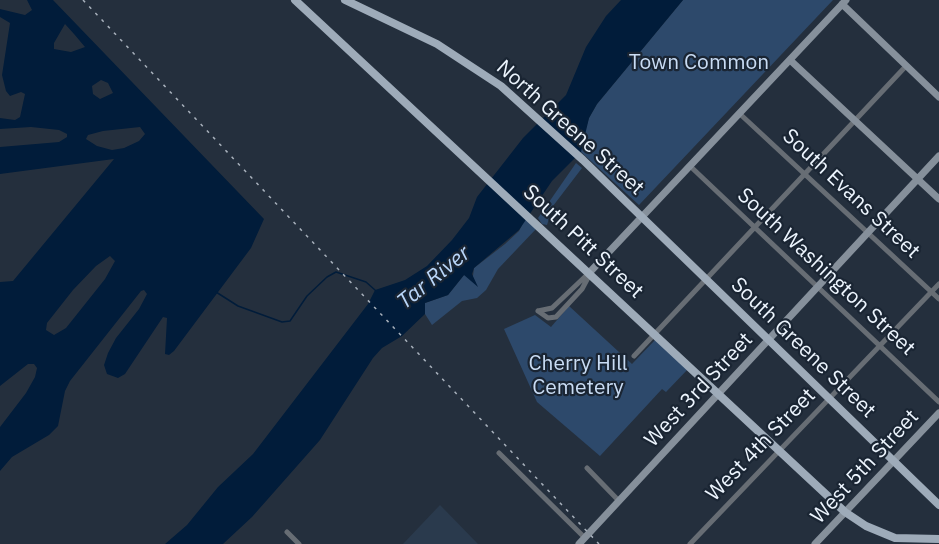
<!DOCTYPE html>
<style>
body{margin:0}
canvas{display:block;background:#242f3d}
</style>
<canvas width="939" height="544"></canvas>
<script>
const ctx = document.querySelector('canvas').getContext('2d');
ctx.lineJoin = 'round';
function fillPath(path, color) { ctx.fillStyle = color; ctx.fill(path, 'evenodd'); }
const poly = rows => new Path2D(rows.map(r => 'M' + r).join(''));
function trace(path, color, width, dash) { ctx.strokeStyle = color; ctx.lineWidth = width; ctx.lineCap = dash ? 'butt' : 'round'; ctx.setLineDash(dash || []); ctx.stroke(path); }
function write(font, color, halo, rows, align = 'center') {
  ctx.font = font + ' "IBM Plex Sans",sans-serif'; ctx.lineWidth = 4.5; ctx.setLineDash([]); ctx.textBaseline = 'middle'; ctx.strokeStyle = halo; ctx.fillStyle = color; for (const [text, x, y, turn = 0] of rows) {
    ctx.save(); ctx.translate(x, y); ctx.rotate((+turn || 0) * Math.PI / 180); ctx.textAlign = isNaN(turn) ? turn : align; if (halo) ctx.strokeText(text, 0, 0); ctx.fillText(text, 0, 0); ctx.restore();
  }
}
fillPath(poly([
 [440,505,478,544,403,544]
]), '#2a3a4d');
fillPath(poly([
 [683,0,833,0,639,205,581,152,582,141,589,118,597,104],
 [576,163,582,168,553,206,547,225,542,224,538,218],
 [525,219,536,229,498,269,486,290,477,298,462,301,432,325,425,314,425,303,448,295,464,275,473,276,474,268,505,244,519,231],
 [569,306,632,364,655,340,688,369,666,392,662,389,600,456,537,402,504,329,535,315,551,327]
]), '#2d496b');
fillPath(poly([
 [27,0,53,0,264,219,251,248,174,351,169,355,165,354,167,318,163,317,125,374,118,378,107,374,104,365,108,353,116,338,139,309,147,294,144,290,141,291,70,381,65,391,58,426,49,435,12,457,0,471,0,427,26,393,35,377,37,368,34,364,28,364,0,386,0,282,13,281,114,159,0,174,0,147,59,142,67,137,67,134,59,130,31,127,0,129,0,118,15,120,20,117,25,94,21,92,10,96,6,91,2,75,10,23,0,17,0,9,25,15,32,10],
 [65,24,74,34,85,47,71,52,54,49,54,43],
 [101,80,108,83,113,93,100,99,93,94,92,86],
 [140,127,145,134,139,141,124,148,112,150,97,146,86,139,88,135,103,131],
 [110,256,115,261,105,279,66,328,54,335,46,330,47,323,73,290,96,266],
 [621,0,683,0,597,104,589,118,581,152,552,181,519,230,474,268,472,274,478,287,464,275,448,295,425,303,425,314,402,336,382,348,373,358,320,440,252,517,223,544,165,544,187,525,218,487,253,454,368,304,375,290,405,280,427,266,452,240,469,218,477,197,523,138,566,95,586,47,606,16]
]), '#011c3a');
trace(poly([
 [216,292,238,306,282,322,290,321,307,296,327,277,336,272,366,282,375,290]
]), '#011c3a', 1.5);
trace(poly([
 [740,114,939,299],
 [690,166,939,402],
 [538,311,548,318,556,317,582,289,590,274],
 [538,311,552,308,589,273],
 [634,356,906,66],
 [499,453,585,538],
 [587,468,619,501],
 [287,532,299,544],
 [690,544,939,284]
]), '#676d74', 5);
trace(poly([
 [842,4,939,97],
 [790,60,939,199],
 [590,272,846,0],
 [579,544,939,156],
 [815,544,939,413]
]), '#86909b', 7);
trace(poly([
 [295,0,845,512,866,526,895,538,939,539],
 [345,0,437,44,501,86,583,160,939,505]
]), '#9eabb9', 8);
trace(poly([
 [83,0,599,544]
]), '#a8b1bc', 1.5, [3, 6]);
write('21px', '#c9dcf4', '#1a2533', [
 ["Town Common",699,63],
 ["Cherry Hill",578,364],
 ["Cemetery",578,388]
]);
write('21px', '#edf5fe', '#1a2533', [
 ["North Greene Street",570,128,42],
 ["South Evans Street",851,194,43],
 ["South Pitt Street",583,242,43],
 ["South Washington Street",826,272,43],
 ["South Greene Street",803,348,44],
 ["West 3rd Street",699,390,-47],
 ["West 4th Street",761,445,-46],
 ["West 5th Street",865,467,-47]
]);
write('italic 22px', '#b9d6f9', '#1a2533', [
 ["Tar River",434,278,-39]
]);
</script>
